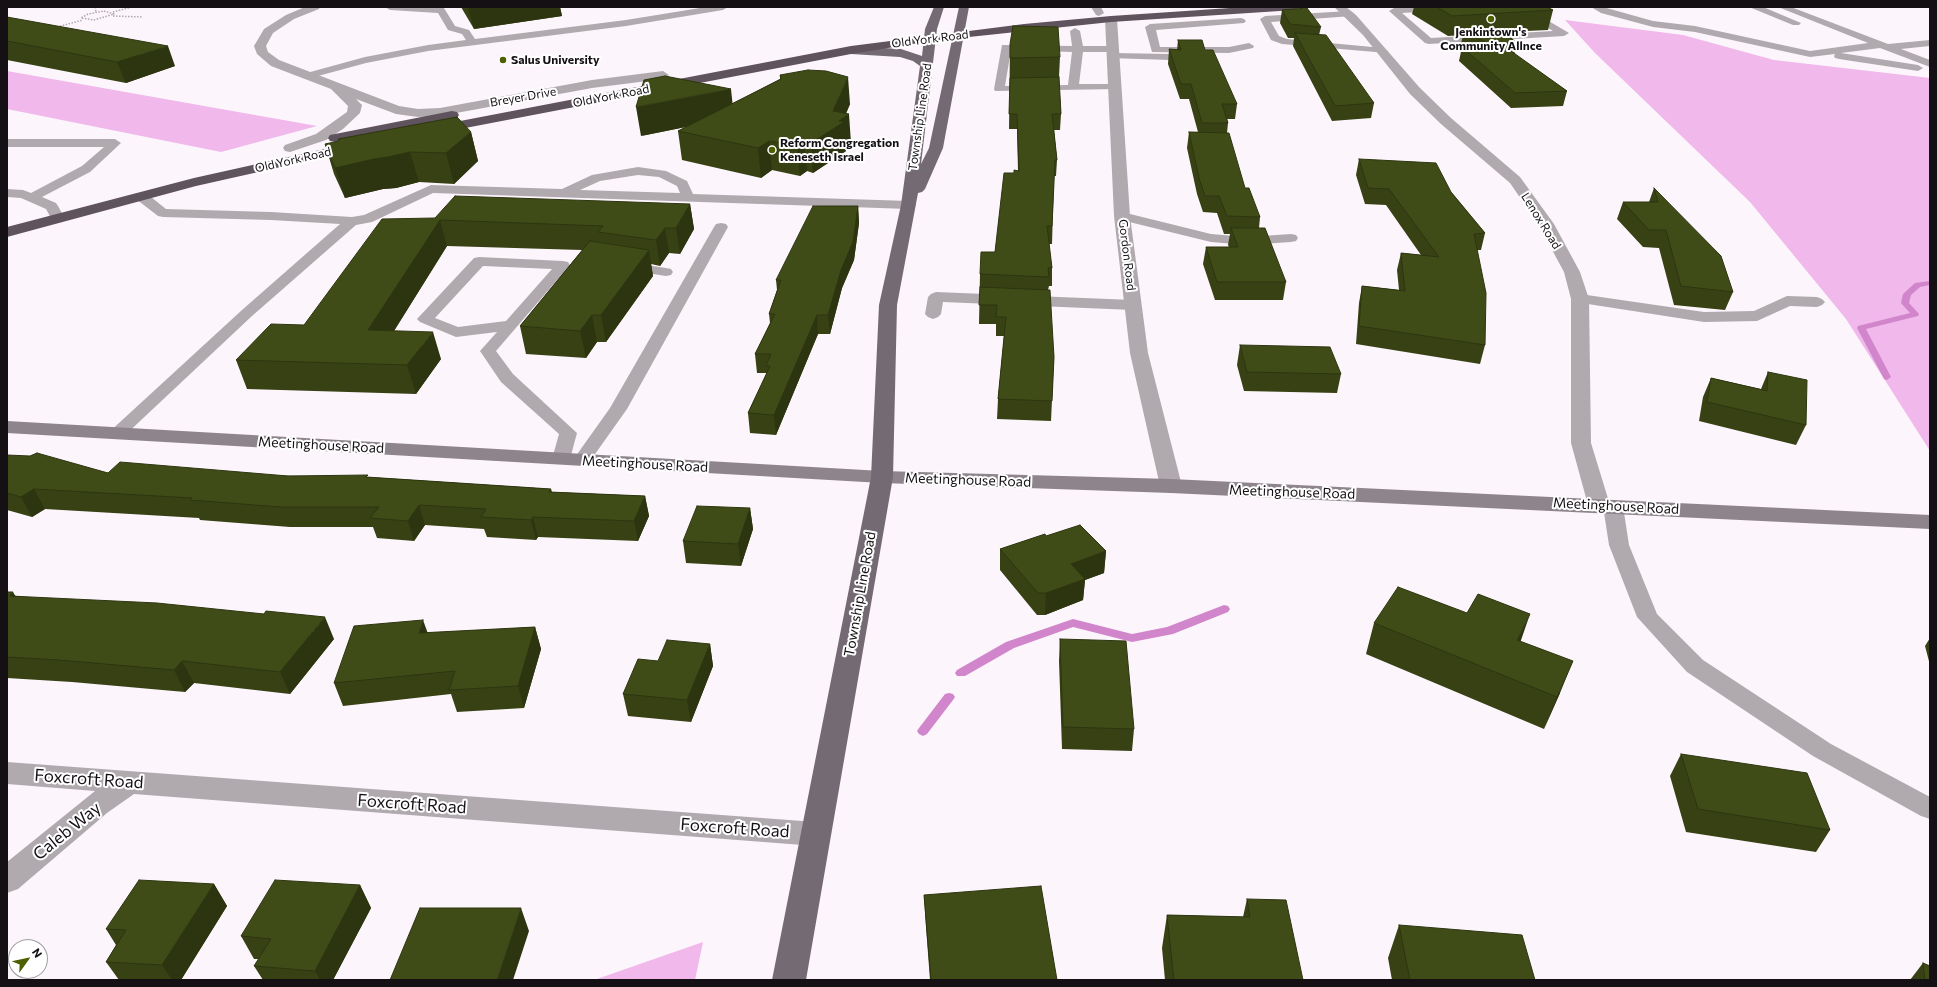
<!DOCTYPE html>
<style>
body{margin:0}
#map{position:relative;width:1937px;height:987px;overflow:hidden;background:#fdf5fc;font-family:Commissioner,sans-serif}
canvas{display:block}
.frame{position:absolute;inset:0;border:8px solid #141014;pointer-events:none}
.north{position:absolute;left:8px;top:939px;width:40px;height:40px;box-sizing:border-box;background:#fff;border:1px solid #a19fa1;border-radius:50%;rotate:57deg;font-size:11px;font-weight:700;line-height:16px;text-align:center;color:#141014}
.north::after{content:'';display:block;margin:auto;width:14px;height:18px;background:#4e5f02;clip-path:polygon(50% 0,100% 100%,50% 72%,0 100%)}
</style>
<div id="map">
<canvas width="1937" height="987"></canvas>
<div class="frame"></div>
<div class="north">N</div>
</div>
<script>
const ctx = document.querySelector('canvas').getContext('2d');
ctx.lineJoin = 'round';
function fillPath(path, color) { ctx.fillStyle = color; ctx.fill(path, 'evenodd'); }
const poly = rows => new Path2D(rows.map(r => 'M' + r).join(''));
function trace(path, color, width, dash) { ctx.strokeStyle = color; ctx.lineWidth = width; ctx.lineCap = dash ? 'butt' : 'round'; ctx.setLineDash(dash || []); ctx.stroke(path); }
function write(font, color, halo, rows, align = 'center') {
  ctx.font = font + ' Commissioner,sans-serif'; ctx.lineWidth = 4; ctx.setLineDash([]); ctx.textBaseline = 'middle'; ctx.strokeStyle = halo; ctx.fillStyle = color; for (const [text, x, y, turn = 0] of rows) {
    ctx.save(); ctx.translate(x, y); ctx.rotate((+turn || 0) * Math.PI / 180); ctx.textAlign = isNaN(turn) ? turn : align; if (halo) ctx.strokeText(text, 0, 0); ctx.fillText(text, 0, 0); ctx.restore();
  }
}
fillPath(poly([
 [1565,20,1683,35,1774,60,1930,78,1930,451,1846,319,1750,202,1595,53],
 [7,71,317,126,221,152,7,109],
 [703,942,695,980,594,980]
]), '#f0b8eb');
fillPath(poly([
 [1930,281,1930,285,1920,287,1911,295,1909,303,1919,314,1918,316,1866,329,1891,377,1887,380,1884,379,1857,328,1858,326,1910,313,1901,303,1903,294,1915,283,1930,281],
 [1224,605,1228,606,1230,609,1228,612,1173,634,1132,642,1073,627,1014,648,965,676,957,676,955,673,957,670,1006,642,1073,619,1132,634,1167,627,1224,605],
 [949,693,953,694,955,697,953,700,927,734,923,736,919,734,917,731,919,728,945,694,949,693]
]), '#d186cc');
trace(poly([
 [95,7,96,12],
 [104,11,114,14,94,20,81,18,88,14,104,11],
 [113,12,132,7],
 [113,16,143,17],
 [57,27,83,20]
]), '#afa9af', 1.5, [1.5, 1.5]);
fillPath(poly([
 [385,7,444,8,455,26,469,30,475,39,626,20,706,7,728,7,723,10,626,26,428,51,366,63,307,79,303,78,302,76,303,74,365,57,428,45,466,40,462,34,448,30,438,13,390,10,385,7],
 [1091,7,1101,7,1104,13,1099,16,1096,15,1091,7],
 [1411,7,1457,7,1452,10,1402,13,1431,38,1553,31,1513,7,1525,7,1569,33,1564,36,1429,44,1425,43,1389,11,1394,8,1411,7],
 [1591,7,1603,7,1653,21,1695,26,1810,51,1868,43,1778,7,1791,7,1888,44,1930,40,1930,46,1901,49,1930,60,1930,67,1880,48,1841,53,1918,65,1923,68,1918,71,1839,59,1835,58,1834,56,1835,54,1810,57,1695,32,1653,27,1601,13,1591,7],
 [1749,7,1763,7,1801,23,1799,25,1793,25,1749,7],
 [1349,11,1352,12,1354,14,1352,16,1271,22,1279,36,1287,39,1383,48,1388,51,1387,53,1282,44,1271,40,1260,19,1265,16,1349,11],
 [1241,18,1244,19,1246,21,1244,23,1156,30,1160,47,1229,47,1249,43,1254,46,1253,48,1229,53,1152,52,1145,27,1150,24,1241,18],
 [1075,28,1080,31,1083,46,1113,46,1118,49,1113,52,1083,52,1079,84,1115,84,1120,87,1119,89,995,91,994,89,1002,45,1072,46,1070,31,1075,28],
 [1011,50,1072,52,1068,85,1005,86,1011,50],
 [1113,53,1170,54,1175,57,1170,60,1109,58,1108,56,1109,54,1113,53],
 [7,139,115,139,121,143,90,172,42,197,56,203,58,206,64,217,62,220,57,221,52,220,46,209,21,198,7,197,7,189,23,190,31,193,82,166,104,147,7,147,7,139],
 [638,167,666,171,687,181,693,194,909,201,914,202,916,205,914,208,909,209,433,193,372,222,356,225,252,316,122,438,116,439,110,438,107,434,242,310,340,224,271,220,163,217,158,216,136,199,134,196,136,193,146,193,166,209,271,212,352,217,364,215,431,185,562,189,592,175,638,167],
 [638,175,659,177,677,186,680,193,580,190,600,181,638,175],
 [1122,212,1211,234,1247,237,1291,234,1296,235,1298,238,1296,241,1291,242,1247,245,1211,242,1117,219,1115,216,1117,213,1122,212],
 [721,223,726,224,728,227,627,409,588,464,582,466,576,464,573,460,610,408,714,227,716,224,721,223],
 [479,257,563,261,568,262,570,265,496,351,513,374,577,433,570,459,567,463,561,464,555,463,552,459,559,434,501,382,480,351,497,332,456,337,420,322,417,319,474,258,479,257],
 [483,266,552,269,506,321,458,327,435,318,483,266],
 [626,262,666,268,671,269,673,272,671,275,666,276,621,269,619,266,621,263,626,262],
 [936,292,1133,300,1138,302,1141,305,1138,308,1133,310,943,302,941,314,938,317,933,319,928,317,925,314,928,297,931,294,936,292],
 [1580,294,1704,312,1754,311,1787,296,1817,297,1822,299,1825,302,1822,305,1817,307,1790,306,1757,321,1704,322,1575,302,1572,299,1575,296,1580,294],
 [1613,500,1620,502,1623,506,1629,545,1657,614,1703,660,1831,744,1930,797,1930,819,1921,816,1813,756,1687,672,1637,617,1609,545,1603,506,1606,502,1613,500]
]), '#b0aaaf');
fillPath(poly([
 [305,7,320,7,319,9,294,19,273,33,266,46,268,52,279,60,399,106,418,109,440,108,592,80,663,71,669,75,663,79,592,88,440,116,418,117,396,114,356,99,362,105,360,113,343,129,326,140,290,152,285,151,283,148,285,145,316,134,347,112,348,106,331,89,271,66,257,54,254,46,264,29,286,15,305,7],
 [1334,7,1346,7,1356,15,1420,88,1451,118,1520,177,1554,224,1580,272,1589,299,1591,443,1610,505,1607,510,1599,512,1591,510,1588,505,1571,443,1571,299,1564,272,1538,224,1510,183,1441,124,1410,94,1363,35,1334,7],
 [1111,16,1117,19,1130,216,1148,353,1182,486,1179,491,1171,493,1163,491,1160,486,1130,353,1114,216,1105,19,1111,16],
 [7,762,816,822,827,825,831,834,827,843,816,846,134,794,107,813,18,889,7,893,7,862,95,791,7,784,7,762]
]), '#b0aaaf');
fillPath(poly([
 [7,421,882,471,1171,479,1930,515,1930,529,1171,493,882,483,7,433,7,421]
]), '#8d848c');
fillPath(poly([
 [934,7,944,7,937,29,921,164,929,148,959,7,969,7,943,148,925,189,922,192,918,193,897,305,893,477,806,980,772,980,871,477,879,305,901,205,920,66,913,61,900,57,851,54,845,50,851,46,901,49,922,56,925,29,934,7]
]), '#746a73');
fillPath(poly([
 [1245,7,1300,7,1295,10,1111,22,931,41,851,54,434,134,429,133,427,130,429,127,434,126,851,46,1024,24,1111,16,1245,7],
 [452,111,457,112,459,115,457,118,335,142,330,141,328,138,330,135,335,134,452,111],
 [356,142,361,143,363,146,361,149,196,186,7,237,7,227,194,178,356,142]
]), '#5f535e');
fillPath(poly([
 [461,7,560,7,562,16,474,29],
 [1414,7,1547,7,1553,10,1548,30,1504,32,1517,43,1514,54,1567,91,1563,106,1511,108,1459,61,1462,47,1466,47,1461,44,1463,35,1448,36,1412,14],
 [1282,10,1321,27,1319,35,1374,103,1371,118,1332,121,1293,46,1294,38,1288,38,1280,23],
 [7,17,175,66,126,83,7,60],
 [1178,40,1205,50,1237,104,1235,119,1227,119,1228,123,1227,133,1245,188,1260,217,1259,228,1286,282,1283,300,1215,300,1203,264,1206,247,1229,247,1228,245,1230,234,1224,234,1217,213,1203,212,1197,194,1187,148,1189,132,1198,132,1189,99,1180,99,1168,64,1169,49,1177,50],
 [1010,44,1060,57,1059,77,1061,114,1060,130,1054,130,1057,160,1056,176,1054,176,1052,244,1049,244,1052,268,1052,286,1049,286,1048,290,1054,357,1051,421,997,419,998,399,1004,336,996,336,996,324,979,324,980,274,995,252,1014,173,1018,171,1017,129,1009,129],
 [780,75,850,104,846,114,851,143,846,147,846,151,813,173,807,171,800,176,772,170,761,178,682,160,678,131,686,127,641,136,732,104,780,79],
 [471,132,478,161,454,184,419,182,396,188,383,189,345,198,334,174,325,144],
 [1359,159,1451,192,1485,233,1481,250,1477,250,1485,345,1480,364,1356,344,1359,303,1362,286,1399,290,1397,270,1401,253,1421,255,1386,205,1365,204,1356,175],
 [1654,188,1733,292,1725,310,1674,305,1659,248,1643,247,1617,219,1623,202,1649,202],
 [690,204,694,229,680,254,669,253,660,266,651,264,653,276,606,342,597,342,586,358,526,354,520,326,582,250,447,246,394,331,441,359,416,394,247,389,236,360,304,325,435,218],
 [858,206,859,223,854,260,842,288,830,334,818,334,776,435,750,433,748,413,767,373,757,373,755,354,770,323,769,314,777,290,776,280],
 [1240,345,1341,374,1337,393,1244,391,1237,365],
 [1768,372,1806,425,1796,445,1699,421,1703,397,1711,378,1761,389],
 [7,455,108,473,368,477,551,489,552,492,645,496,649,516,638,541,538,537,536,540,487,537,484,529,425,525,414,541,377,538,373,527,290,527,200,520,199,518,45,509,32,517,7,510],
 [750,508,753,529,741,566,686,563,683,541],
 [1046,536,1106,551,1104,573,1085,580,1083,600,1045,615,1037,615,1000,570,1000,549],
 [7,592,16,596,334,639,290,694,194,683,185,692,72,682,7,678],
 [1374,623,1520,641,1560,693,1544,729,1366,654],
 [535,627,541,649,524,708,457,712,451,694,343,706,334,683,428,633],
 [1930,638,1930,665,1925,646],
 [1060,639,1134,729,1132,751,1062,749,1059,661],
 [710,644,713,666,691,722,628,716,623,694,658,661],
 [1681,754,1830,830,1816,852,1686,832,1670,776],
 [214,884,227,906,181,980,119,980,106,962,116,945,106,929],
 [360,885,371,908,333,980,263,980,254,966,259,959,254,959,241,936],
 [924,895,1057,980,930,980,926,927],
 [1247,899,1303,980,1165,980,1162,948,1167,915,1243,917],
 [1399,925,1535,980,1392,980,1388,958],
 [1923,963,1930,980,1910,980]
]), '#374114');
fillPath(poly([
 [468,7,560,7,562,16,474,29],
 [1517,43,1513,57,1511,51],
 [168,46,175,66,126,83,117,62],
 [848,77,850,104,844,117,849,114,851,143,846,147,846,151,813,173,811,143,833,111],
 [731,89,734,117,641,136,636,107],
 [471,132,478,161,454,184,446,153],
 [769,141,772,170,761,178,758,148],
 [804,141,807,171,800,176,797,146],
 [410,152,419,182,396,188,383,189,345,198,335,168,374,159],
 [690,204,694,229,680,254,676,228],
 [858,206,859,223,854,260,842,288,830,334,828,315],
 [440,220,447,246,377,358,368,330],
 [665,228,669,253,660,266,656,240],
 [649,250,653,276,606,342,601,315],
 [592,315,597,342,586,358,580,331],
 [817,315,818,334,776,435,774,415],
 [433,332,441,359,416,394,407,365],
 [34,489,45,509,32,517,21,497],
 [645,496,649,516,638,541,634,521],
 [419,505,425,525,414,541,408,521],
 [750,508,753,529,741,566,738,544],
 [533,517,538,537,536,540,531,520],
 [1106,551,1104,573,1085,580,1083,600,1045,615,1046,593,1071,564],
 [13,592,26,614,10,596],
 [1530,614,1519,646,1517,640],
 [325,617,334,639,290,694,280,672],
 [423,620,431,642,419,633],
 [535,627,541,649,524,708,518,686],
 [710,644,713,666,691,722,687,700],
 [182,661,194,683,185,692,174,670],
 [1573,661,1560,693,1544,729,1557,697],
 [214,884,227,906,181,980,172,980,162,965],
 [360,885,371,908,333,980,320,980,315,971],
 [521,908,529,931,513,980,497,980]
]), '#2d3510');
const building = poly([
 [1437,7,1547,7,1553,10,1452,16,1437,7],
 [1307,8,1321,27,1290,24,1282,10,1307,8],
 [7,17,168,46,117,62,7,41,7,17],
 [1013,26,1058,27,1060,57,1010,58,1010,44,1013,26],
 [1498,28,1517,43,1511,51,1567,91,1515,93,1462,47,1492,46,1464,30,1498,28],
 [1295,33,1326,35,1374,103,1335,106,1295,33],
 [1178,40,1202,40,1205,50,1213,50,1237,104,1222,104,1228,123,1202,123,1191,84,1181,84,1169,49,1181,50,1178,40],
 [808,70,826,71,848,77,833,111,849,114,839,121,844,122,811,143,804,141,797,146,769,141,758,148,678,131,781,79,780,75,808,70],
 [665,76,731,89,636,107,644,80,665,76],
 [1059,77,1061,114,1052,114,1057,160,1055,160,1052,226,1047,226,1052,268,1048,268,1049,277,980,274,981,252,995,252,1004,173,1014,173,1014,170,1019,171,1017,114,1009,114,1010,78,1059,77],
 [457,117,471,132,446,153,410,152,388,157,374,159,335,168,325,144,339,141,338,139,457,117],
 [1189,132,1229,133,1245,188,1249,188,1260,217,1227,216,1219,196,1205,196,1199,178,1189,132],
 [1359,159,1436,163,1451,192,1485,233,1474,234,1486,293,1485,345,1359,326,1362,286,1405,291,1401,253,1439,257,1389,189,1368,188,1359,159],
 [1654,188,1721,256,1733,292,1681,286,1666,230,1649,230,1623,202,1658,202,1654,188],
 [455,196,690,204,676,228,665,228,656,240,598,232,603,226,440,220,368,330,433,332,407,365,236,360,271,324,304,325,382,219,435,218,455,196],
 [813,206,858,206,853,242,841,270,828,315,817,315,774,415,748,413,770,366,766,366,771,354,755,354,775,314,769,314,781,280,776,280,813,206],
 [1231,228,1265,228,1286,282,1217,282,1206,247,1238,247,1231,228],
 [590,241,649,250,601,315,592,315,580,331,520,326,590,241],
 [980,287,1050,290,1054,357,1052,401,998,399,1006,317,996,317,997,305,979,305,980,287],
 [1240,345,1330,347,1341,374,1247,372,1240,345],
 [1768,372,1807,380,1806,425,1707,402,1711,378,1767,391,1768,372],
 [37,453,108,473,120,462,288,476,368,475,366,477,551,489,549,492,645,496,634,521,533,517,531,520,481,517,486,509,419,505,408,521,370,518,379,507,281,507,190,500,192,498,34,489,21,497,7,493,7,455,30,456,37,453],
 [697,506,750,508,738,544,683,541,697,506],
 [1080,525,1106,551,1071,564,1085,579,1046,593,1038,593,1000,549,1045,534,1046,536,1080,525],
 [1398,587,1467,613,1478,594,1530,614,1517,640,1573,661,1557,697,1374,623,1398,587],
 [7,592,13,592,10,596,157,603,264,614,266,611,325,617,280,672,182,661,174,670,59,660,7,657,7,592],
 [423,620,419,633,535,627,518,686,449,690,455,671,334,683,354,626,423,620],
 [1060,639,1126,641,1134,729,1063,727,1060,639],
 [667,640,710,644,687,700,623,694,638,659,658,661,667,640],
 [1681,754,1807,773,1830,830,1698,809,1681,754],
 [139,880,214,884,162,965,106,962,126,930,106,929,139,880],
 [275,880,360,885,315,971,254,966,271,939,241,936,275,880],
 [1041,886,1057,980,931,980,924,895,1041,886],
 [1247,899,1286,900,1303,980,1174,980,1167,915,1250,917,1247,899],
 [420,908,521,908,497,980,390,980,420,908],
 [1399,925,1522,935,1535,980,1410,980,1399,925],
 [1923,963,1930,966,1930,980,1925,980,1923,963]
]);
fillPath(building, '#404c17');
trace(building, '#2d3510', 1);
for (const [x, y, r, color] of [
 [1491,19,4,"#4e5f02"],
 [503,60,4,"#4e5f02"],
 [772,150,4,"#4e5f02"]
]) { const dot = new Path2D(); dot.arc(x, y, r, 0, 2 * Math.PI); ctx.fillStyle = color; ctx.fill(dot); trace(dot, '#fff', 1.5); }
write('bold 12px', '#141014', '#fff', [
 ["Jenkintown's",1491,32,"center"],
 ["Community Allnce",1491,46,"center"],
 ["Salus University",511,60],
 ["Reform Congregation",780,143],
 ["Keneseth Israel",780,157]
], 'left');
write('12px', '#141014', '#fff', [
 ["Old York Road",930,39,-7],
 ["Old York Road",611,96,-11],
 ["Breyer Drive",523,97,-10],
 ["Township Line Road",920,117,-82],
 ["Old York Road",293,160,-13],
 ["Lenox Road",1541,221,58],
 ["Gordon Road",1127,255,83]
]);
write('14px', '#141014', '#fff', [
 ["Meetinghouse Road",321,445,3],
 ["Meetinghouse Road",645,464,3],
 ["Meetinghouse Road",968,480,2],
 ["Meetinghouse Road",1292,492,2],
 ["Meetinghouse Road",1616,506,3],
 ["Township Line Road",860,594,-80]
]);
write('17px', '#141014', '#fff', [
 ["Foxcroft Road",89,779,4],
 ["Foxcroft Road",412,804,4],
 ["Foxcroft Road",735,828,4],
 ["Caleb Way",67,831,-39]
]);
</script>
